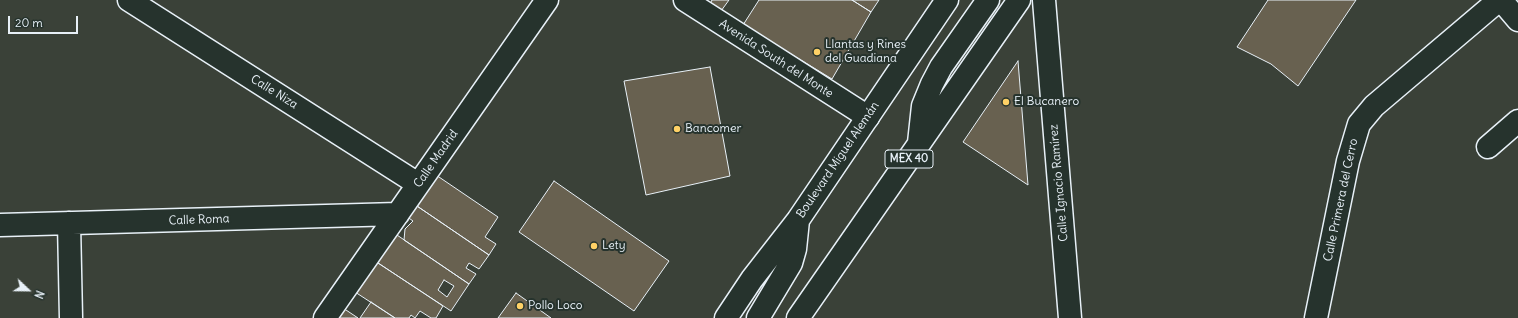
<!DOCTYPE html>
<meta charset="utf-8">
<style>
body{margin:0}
#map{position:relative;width:1518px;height:318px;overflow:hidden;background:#3a4138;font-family:Delius,sans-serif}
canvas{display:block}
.north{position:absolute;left:8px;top:270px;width:40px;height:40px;-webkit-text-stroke:3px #26332d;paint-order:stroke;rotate:112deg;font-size:11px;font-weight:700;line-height:16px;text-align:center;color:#e8f1f8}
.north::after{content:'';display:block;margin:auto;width:14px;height:18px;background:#e8f1f8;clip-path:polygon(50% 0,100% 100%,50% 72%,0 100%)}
.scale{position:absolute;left:8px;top:16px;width:70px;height:18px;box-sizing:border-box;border:2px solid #e8f1f8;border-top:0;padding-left:5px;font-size:12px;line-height:14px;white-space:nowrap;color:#e8f1f8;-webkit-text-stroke:3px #26332d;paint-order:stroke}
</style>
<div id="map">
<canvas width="1518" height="318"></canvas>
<div class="north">N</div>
<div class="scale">20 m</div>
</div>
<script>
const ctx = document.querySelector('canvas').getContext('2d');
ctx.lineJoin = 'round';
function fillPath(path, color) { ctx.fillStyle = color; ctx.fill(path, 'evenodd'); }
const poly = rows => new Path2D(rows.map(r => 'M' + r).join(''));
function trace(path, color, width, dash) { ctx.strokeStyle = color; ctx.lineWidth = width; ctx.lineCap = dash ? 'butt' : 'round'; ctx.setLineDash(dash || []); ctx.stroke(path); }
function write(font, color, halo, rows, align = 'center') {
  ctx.font = font + ' Delius,sans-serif'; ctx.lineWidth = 4; ctx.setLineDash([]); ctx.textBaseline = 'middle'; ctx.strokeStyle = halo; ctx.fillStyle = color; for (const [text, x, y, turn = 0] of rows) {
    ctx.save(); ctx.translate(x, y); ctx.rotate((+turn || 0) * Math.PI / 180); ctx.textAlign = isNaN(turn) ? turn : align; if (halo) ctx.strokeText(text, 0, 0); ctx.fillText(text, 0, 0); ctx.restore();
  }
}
const building = poly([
 [712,0,729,0,721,11,710,4,712,0],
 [759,0,852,0,871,12,832,79,743,25,759,0],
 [852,0,879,0,871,12,852,0],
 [1268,0,1356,0,1298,86,1271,64,1237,47,1268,0],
 [1018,61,1028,185,963,142,1018,61],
 [710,67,730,176,646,195,624,81,710,67],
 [436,175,498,217,485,237,496,244,489,255,414,204,436,175],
 [554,181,669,261,634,311,519,232,554,181],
 [414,204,489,255,479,269,469,263,466,268,476,274,469,284,404,240,405,229,413,221,406,216,414,204],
 [394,233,469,284,451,311,375,261,394,233],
 [444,280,454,286,447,297,438,290,444,280],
 [375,261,443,306,436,318,431,318,420,311,415,318,411,315,409,318,395,318,355,292,375,261],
 [516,293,551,318,498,318,516,293],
 [371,302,395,318,360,318,371,302],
 [343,308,358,318,337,318,343,308]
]);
fillPath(building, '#686150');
trace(building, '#e8f1f8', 1);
const minor = poly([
 [129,0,418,184],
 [685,0,868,117],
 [1044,0,1070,318],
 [1501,0,1518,20],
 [1488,147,1518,121],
 [69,223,71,318],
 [0,225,398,214],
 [325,318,547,0],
 [1316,318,1348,161,1359,124,1374,106,1499,0]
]);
const highway = poly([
 [919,143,923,106,932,84,941,67,988,0],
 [726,318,752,279,798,220,947,0],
 [758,318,791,263,795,249,798,220],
 [798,318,1019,0]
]);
trace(minor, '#e8f1f8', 25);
trace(highway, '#e8f1f8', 25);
trace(minor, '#26332d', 22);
trace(highway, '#26332d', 22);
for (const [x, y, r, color] of [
 [817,52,4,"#ffd166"],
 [1006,102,4,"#ffd166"],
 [677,129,4,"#ffd166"],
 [594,246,4,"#ffd166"],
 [520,306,4,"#ffd166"]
]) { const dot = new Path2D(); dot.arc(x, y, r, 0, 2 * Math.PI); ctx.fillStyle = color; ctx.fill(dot); trace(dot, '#26332d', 1.5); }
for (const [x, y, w] of [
 [909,159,48]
]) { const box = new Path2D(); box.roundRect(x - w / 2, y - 9, w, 18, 3); ctx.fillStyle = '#26332d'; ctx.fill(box); trace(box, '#e8f1f8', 1); }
write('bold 11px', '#e8f1f8', null, [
 ["MEX 40",909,159]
]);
write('12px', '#e8f1f8', '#26332d', [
 ["Llantas y Rines",825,45],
 ["del Guadiana",825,59],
 ["El Bucanero",1014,102],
 ["Bancomer",685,129],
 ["Lety",602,246],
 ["Pollo Loco",528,306]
], 'left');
write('12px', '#e8f1f8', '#26332d', [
 ["Avenida South del Monte",776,59,33],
 ["Calle Niza",274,92,32],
 ["Calle Madrid",436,159,-55],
 ["Boulevard Miguel Alemán",838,160,-56],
 ["Calle Ignacio Ramírez",1059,183,-95],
 ["Calle Primera del Cerro",1341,200,-78],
 ["Calle Roma",199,220,-2]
]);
</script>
